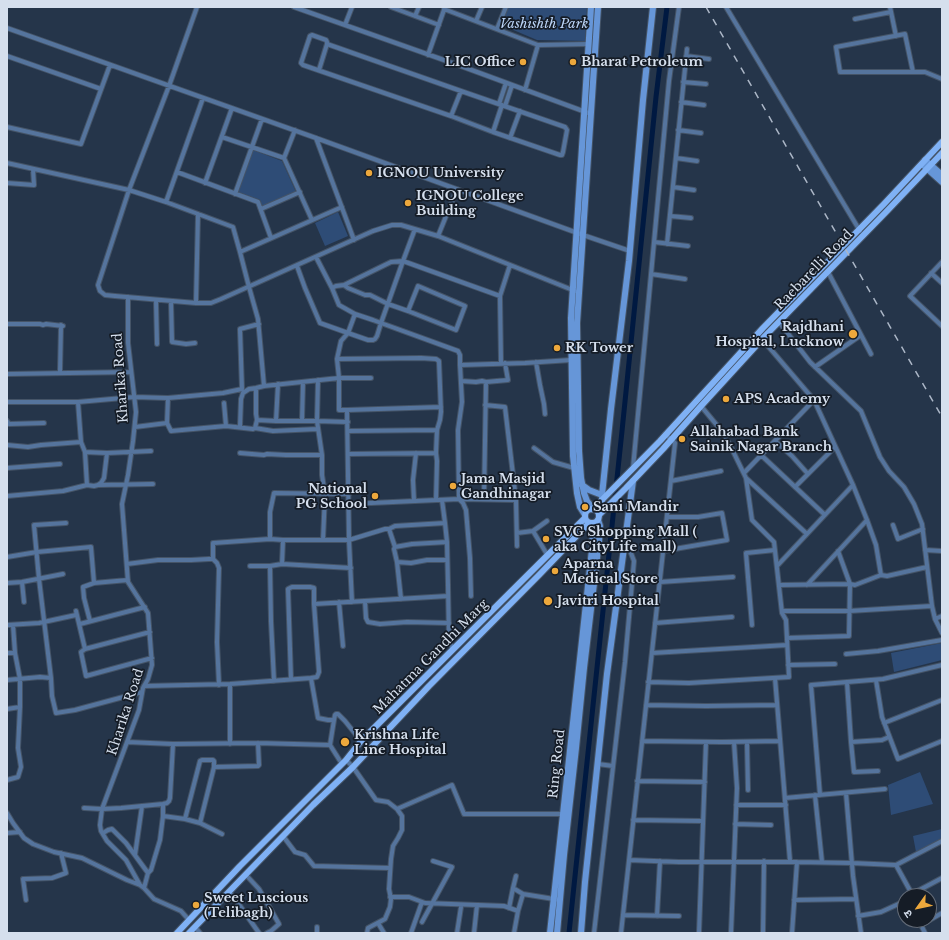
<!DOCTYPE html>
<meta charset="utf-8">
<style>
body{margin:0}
#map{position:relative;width:949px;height:940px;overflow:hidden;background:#25354a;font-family:"Libre Baskerville","Noto Sans Devanagari",serif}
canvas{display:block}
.frame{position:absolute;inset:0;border:8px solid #d5dfed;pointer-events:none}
.north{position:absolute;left:897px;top:888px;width:40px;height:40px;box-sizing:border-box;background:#151c26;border:1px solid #626a76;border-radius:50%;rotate:237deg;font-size:11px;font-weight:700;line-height:16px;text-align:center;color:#d5dfed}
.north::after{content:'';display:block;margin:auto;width:14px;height:18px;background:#eda83c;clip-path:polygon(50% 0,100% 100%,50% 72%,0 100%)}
</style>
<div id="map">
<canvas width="949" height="940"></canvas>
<div class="frame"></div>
<div class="north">उ</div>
</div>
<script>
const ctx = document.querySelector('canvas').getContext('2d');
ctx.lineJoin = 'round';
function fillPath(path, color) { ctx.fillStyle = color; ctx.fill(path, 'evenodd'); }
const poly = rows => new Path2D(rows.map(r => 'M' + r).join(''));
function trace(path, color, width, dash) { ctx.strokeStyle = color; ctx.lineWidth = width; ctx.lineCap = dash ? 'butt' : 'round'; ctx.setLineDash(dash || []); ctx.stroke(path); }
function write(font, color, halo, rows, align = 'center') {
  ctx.font = font + ' "Libre Baskerville",serif'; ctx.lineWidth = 3.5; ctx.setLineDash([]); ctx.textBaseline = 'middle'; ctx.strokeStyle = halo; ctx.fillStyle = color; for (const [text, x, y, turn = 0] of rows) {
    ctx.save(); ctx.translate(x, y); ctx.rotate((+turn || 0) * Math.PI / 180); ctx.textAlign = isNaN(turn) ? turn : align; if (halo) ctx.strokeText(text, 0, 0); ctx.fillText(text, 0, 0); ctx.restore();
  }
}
fillPath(poly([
 [507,7,587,7,585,41,537,40,504,26,502,22],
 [253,150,282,161,296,192,262,207,260,200,238,192],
 [338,212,348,236,325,246,315,223],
 [942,643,942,660,894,672,891,653],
 [920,772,933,804,891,815,888,785],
 [942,829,942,839,916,852,913,836]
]), '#2e4c76');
trace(poly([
 [569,933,622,431,656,97,667,7]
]), '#001941', 5);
const street = poly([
 [197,7,169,86,129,190,98,285,100,291,105,295,115,296,196,303,211,303,221,299,373,231,392,225,401,225,438,236,575,291],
 [294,7,458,65,591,114],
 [391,7,439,25],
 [726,7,860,231],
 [890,7,896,36],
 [444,9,538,45,589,44],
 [415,16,419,7],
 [855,19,891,12],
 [476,21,482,7],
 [345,25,352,7],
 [7,28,316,138,583,235,630,251],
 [497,29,506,7],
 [428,55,445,7],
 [7,56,101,89],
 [686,56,709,59],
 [319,70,327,44],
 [913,72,905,34,836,47,840,72,925,72,942,79],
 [683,82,706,84],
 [525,90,538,45],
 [461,91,451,116,303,65,301,63,310,36,312,35,326,40,327,42,327,44,461,91,565,127,567,130,563,152,562,155,560,155,493,132],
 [681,102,704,105],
 [499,104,506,83],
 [505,106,512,85],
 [451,116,493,132,502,105],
 [7,127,81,144,110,65],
 [678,130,701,133],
 [222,137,284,158,312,220],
 [316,138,354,240],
 [510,138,520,111],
 [284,158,295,130],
 [676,158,697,161],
 [7,163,129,190,166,202,233,227,240,252,249,287,258,319,264,386,339,378,337,359,341,341,348,333,320,323,305,288,297,266],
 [177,172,258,202,271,238],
 [7,183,34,185,33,169],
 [205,183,232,108],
 [673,187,694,190],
 [235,194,262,119],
 [166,202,203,98],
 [261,209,300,192],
 [670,216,691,218],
 [438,236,457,189],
 [654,242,688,246],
 [667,244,687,49],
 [240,252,342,207],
 [316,257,332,288,339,305,355,314],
 [942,262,910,296,942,326],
 [828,272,871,354],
 [931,273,942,283],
 [651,274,685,279],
 [344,285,348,288,365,295,370,295,388,304,408,311,456,330,465,306,418,286,408,311],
 [332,288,336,286,344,285,391,262,403,261,415,229],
 [500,296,510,265],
 [128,297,128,343,136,412,133,441,128,475,122,504,128,582,148,613,152,665,148,679,143,688,139,710,102,809,100,825,101,831,107,841,126,860,140,885],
 [156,300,157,344],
 [171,301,172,342,186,344,195,343],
 [196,303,198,214],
 [779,322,810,362,861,411,880,457,889,471,904,487,914,504,922,524,932,606,935,619,942,633],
 [7,324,40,324,43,325,46,324,63,326],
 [762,339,814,400,853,485,867,520,876,545,881,575,887,576,927,567],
 [337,359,421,358,436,359,439,361,441,412,440,420,437,430,436,453,437,461,436,500],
 [536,362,540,385,544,404,545,414],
 [501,363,500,296,403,261,381,323,377,336,375,339,373,340,368,340,348,333,355,314,373,320,381,323,458,351,460,355,460,365,525,363,571,360],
 [460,365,462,402,458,430,459,499,463,503,466,510,470,558,471,596],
 [815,367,861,335],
 [60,373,61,325],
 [7,374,131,372],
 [318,380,317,421,348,422],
 [461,381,476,382,482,381,486,382,508,380,505,363],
 [7,402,78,402],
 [224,403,226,426,253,429,255,428,273,431,318,429],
 [485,405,505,407,516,500,517,546],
 [347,410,441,407],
 [257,420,276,421,317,421,322,455,322,475,325,494,323,540],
 [7,421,9,424,44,423],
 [276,421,278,384],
 [302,421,303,382],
 [167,423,171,431,226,426],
 [135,427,167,423,168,398],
 [240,427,241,399,243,393,249,389,256,388,264,386],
 [255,428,257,420,256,414,256,388],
 [348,431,437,430],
 [775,441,792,456,808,474],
 [7,445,28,447,41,445,81,442],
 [534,448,553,462,574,468],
 [85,452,107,453,151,451],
 [240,453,264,455,267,454,286,455,322,455],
 [348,454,436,453],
 [761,455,825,515],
 [7,468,60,464],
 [633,468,669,81,679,7],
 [744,473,814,400],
 [746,478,807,534],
 [671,481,721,471],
 [87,485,85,452,81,442,78,402,134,397,168,398,223,393,242,389,240,329,259,324],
 [98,485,153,484],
 [795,487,835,447],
 [7,496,63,491,87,485,94,486,98,485,101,483,104,478,107,453],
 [484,499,486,382],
 [442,500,445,523,447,542,448,585,449,640,453,650],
 [414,501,413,480,416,453],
 [349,504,459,499,516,500],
 [893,525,898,539,923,529],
 [389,529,395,547,394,549,397,562,401,599],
 [533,531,547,521],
 [517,533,533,531,548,556],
 [270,539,270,512,274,493,349,494],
 [395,547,412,544,447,542],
 [925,550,942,551],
 [663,551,727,540,722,513,698,517,667,517],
 [7,557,37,552,91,547,94,583],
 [213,559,213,543,270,539,283,540,349,540,385,529,389,529,395,526,445,523],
 [397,562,411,563,427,560,447,560],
 [127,564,158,560,191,560,209,559,213,559,217,563,219,568,217,642,219,685],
 [282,564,283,540],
 [250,566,270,566,282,564,351,568],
 [270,566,271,621,274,681],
 [777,566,853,485],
 [22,582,24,602],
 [660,582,733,577],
 [7,583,22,582,63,574],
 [779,585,850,584,855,585,881,575],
 [807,585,867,520],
 [365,601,366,618,368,622,380,624,407,622,449,623],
 [339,602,343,646],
 [352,602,349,540,347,410,339,410,339,378,371,378],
 [314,604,448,596],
 [76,611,85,649,81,652,86,676,152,658],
 [782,611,849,611,932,606],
 [935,619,942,616],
 [90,621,84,598,83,587,94,583,128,580],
 [655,623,732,617],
 [80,624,145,607],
 [7,625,39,623,76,615],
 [752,625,746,553,775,550],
 [787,638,849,636,850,584,838,551],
 [85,649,150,632],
 [7,653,15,653,13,625],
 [15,653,20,679,20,707],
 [652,653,787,645],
 [846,654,878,651,942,640],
 [788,665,835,664],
 [51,678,39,579,34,525,66,523],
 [775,678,790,861],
 [291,679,288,589,292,587,310,587,314,588,314,604,319,672,317,677,311,678,318,718,328,720,334,720],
 [7,680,40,677,51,678,52,696,56,713,75,710,142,692],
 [876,680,882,717,898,759,942,741],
 [648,682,689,683,789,677,786,620,782,613,774,542,752,520,746,478,730,445,720,429,701,406],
 [847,682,851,742,854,772,878,771],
 [230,684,230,744],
 [144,686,230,684,311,678],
 [646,705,706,706,777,705],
 [7,709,20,707,18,748,21,767,18,777,7,780],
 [884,723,942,700],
 [642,741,721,742,780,741],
 [127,742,173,744,258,743,330,745,334,720,335,715,336,714,338,714,345,721,361,741],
 [747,742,748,790],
 [851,742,882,740,889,737],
 [330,745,342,764],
 [346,760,353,767,376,800,388,802,397,809,402,816,402,830,398,838,393,846,391,859,389,889,391,899,390,907,385,919,368,928,367,933],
 [598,764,613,766],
 [637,781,705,782],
 [846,793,853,876,861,933],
 [815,795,822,862],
 [820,795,811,685,883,679,942,665],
 [785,798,885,789],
 [736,805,786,805],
 [84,808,102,809,121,808,163,804,167,803,169,801,170,798,173,744],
 [397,809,452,785,464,814,564,814],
 [7,813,13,823,24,838,33,844,54,852,82,858,127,880,140,885,144,888,154,899,181,911,189,920],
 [163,816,163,804],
 [185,819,200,761,202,760,213,760,214,761,214,767],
 [633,820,703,821],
 [200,823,214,767,258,766,259,765,258,743],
 [735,824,771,825],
 [7,833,20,832],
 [103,833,108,830,112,829,126,843,148,873],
 [283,836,295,852,305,855,314,866,390,868],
 [135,855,142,806],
 [629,860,679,862,797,862,852,863,896,865,942,841],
 [896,865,913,896],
 [246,875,259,889,279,924,271,931,267,933],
 [144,888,148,873,151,870,160,840,163,816,185,819,200,823,222,834],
 [229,892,238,903,259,933],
 [523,894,560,900],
 [912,894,942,878],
 [390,897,409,897,425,903,504,906,518,911],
 [26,900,23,879,52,878,66,873,61,853],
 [794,900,856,899],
 [509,908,513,888],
 [623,915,679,916],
 [657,916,660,861],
 [858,916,881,912,905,901],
 [422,922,452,867,433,861],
 [378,923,384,933],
 [195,927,200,933],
 [317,927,317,933],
 [411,933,422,902],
 [457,933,461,907],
 [474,933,477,905],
 [514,933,518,911,523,894,513,888,516,876],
 [594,933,625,662,634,561,629,548,624,546],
 [621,933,675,443,665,434],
 [699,933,706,742],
 [731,933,737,788,734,742],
 [763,933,764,861],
 [792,933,797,862],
 [925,933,921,925,942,913]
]);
const secondary = poly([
 [925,160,942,175],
 [922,164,942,182],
 [582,485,589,490,602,495],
 [602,500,602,495,611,409,629,261,643,100,653,7],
 [593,509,587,501,584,493,581,478,579,451,577,323,598,7],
 [585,515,580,507,577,493,573,456,571,318,591,7],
 [550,933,593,540,589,523],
 [557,933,564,855,576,748,584,668,599,541,600,526,598,520],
 [581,933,585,882,607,674,633,481]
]);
const primary = poly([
 [593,509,660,441,763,328,884,204,942,142],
 '585 516a7 7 0 1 1 14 0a7 7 0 1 1-14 0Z',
 [599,515,626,488,663,449,701,406,765,336,886,212,942,153],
 [177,933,240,866,346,760,361,741,585,518],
 [189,933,313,805,353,767,429,686,539,575,589,523]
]);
trace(street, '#455467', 6);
trace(secondary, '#455467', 8);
trace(primary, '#455467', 8);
trace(street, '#55749d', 4);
trace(secondary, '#6696d8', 6);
trace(primary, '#7fb1f5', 6);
trace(poly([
 [706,7,942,417]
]), '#acb7c7', 1.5, [7, 7]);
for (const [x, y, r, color] of [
 [523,62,4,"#eda83c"],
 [573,62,4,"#eda83c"],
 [369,173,4,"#eda83c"],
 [408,203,4,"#eda83c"],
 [853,334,5,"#eda83c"],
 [557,348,4,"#eda83c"],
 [726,399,4,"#eda83c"],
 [682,439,4,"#eda83c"],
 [453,486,4,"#eda83c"],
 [375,496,4,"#eda83c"],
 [585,507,4,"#eda83c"],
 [546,539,4,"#eda83c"],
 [555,571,4,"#eda83c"],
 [548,601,5,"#eda83c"],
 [345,742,5,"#eda83c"],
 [196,905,4,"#eda83c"]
]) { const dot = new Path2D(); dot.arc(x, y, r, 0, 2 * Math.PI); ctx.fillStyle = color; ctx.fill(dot); trace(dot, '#151c26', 1.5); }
write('italic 13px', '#bbd4f6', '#151c26', [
 ["Vashishth Park",544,24]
]);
write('bold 13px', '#d5dfed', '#151c26', [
 ["LIC Office",515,62,"right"],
 ["Bharat Petroleum",581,62],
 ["IGNOU University",377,173],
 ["IGNOU College",416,196],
 ["Building",416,211],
 ["Rajdhani",844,327,"right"],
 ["Hospital, Lucknow",844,342,"right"],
 ["RK Tower",565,348],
 ["APS Academy",734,399],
 ["Allahabad Bank",690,432],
 ["Sainik Nagar Branch",690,447],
 ["Jama Masjid",461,479],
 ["Gandhinagar",461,494],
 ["National",367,489,"right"],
 ["PG School",367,504,"right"],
 ["Sani Mandir",593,507],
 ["SVG Shopping Mall (",554,532],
 ["aka CityLife mall)",554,547],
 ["Aparna",563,564],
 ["Medical Store",563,579],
 ["Javitri Hospital",557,601],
 ["Krishna Life",354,735],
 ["Line Hospital",354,750],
 ["Sweet Luscious",204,898],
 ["(Telibagh)",204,913]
], 'left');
write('13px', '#d5dfed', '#151c26', [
 ["Raebarelli Road",814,270,-46],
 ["Kharika Road",121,378,-94],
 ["Mahatma Gandhi Marg",431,657,-45],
 ["Kharika Road",126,712,-72],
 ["Ring Road",557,764,-84]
]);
</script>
